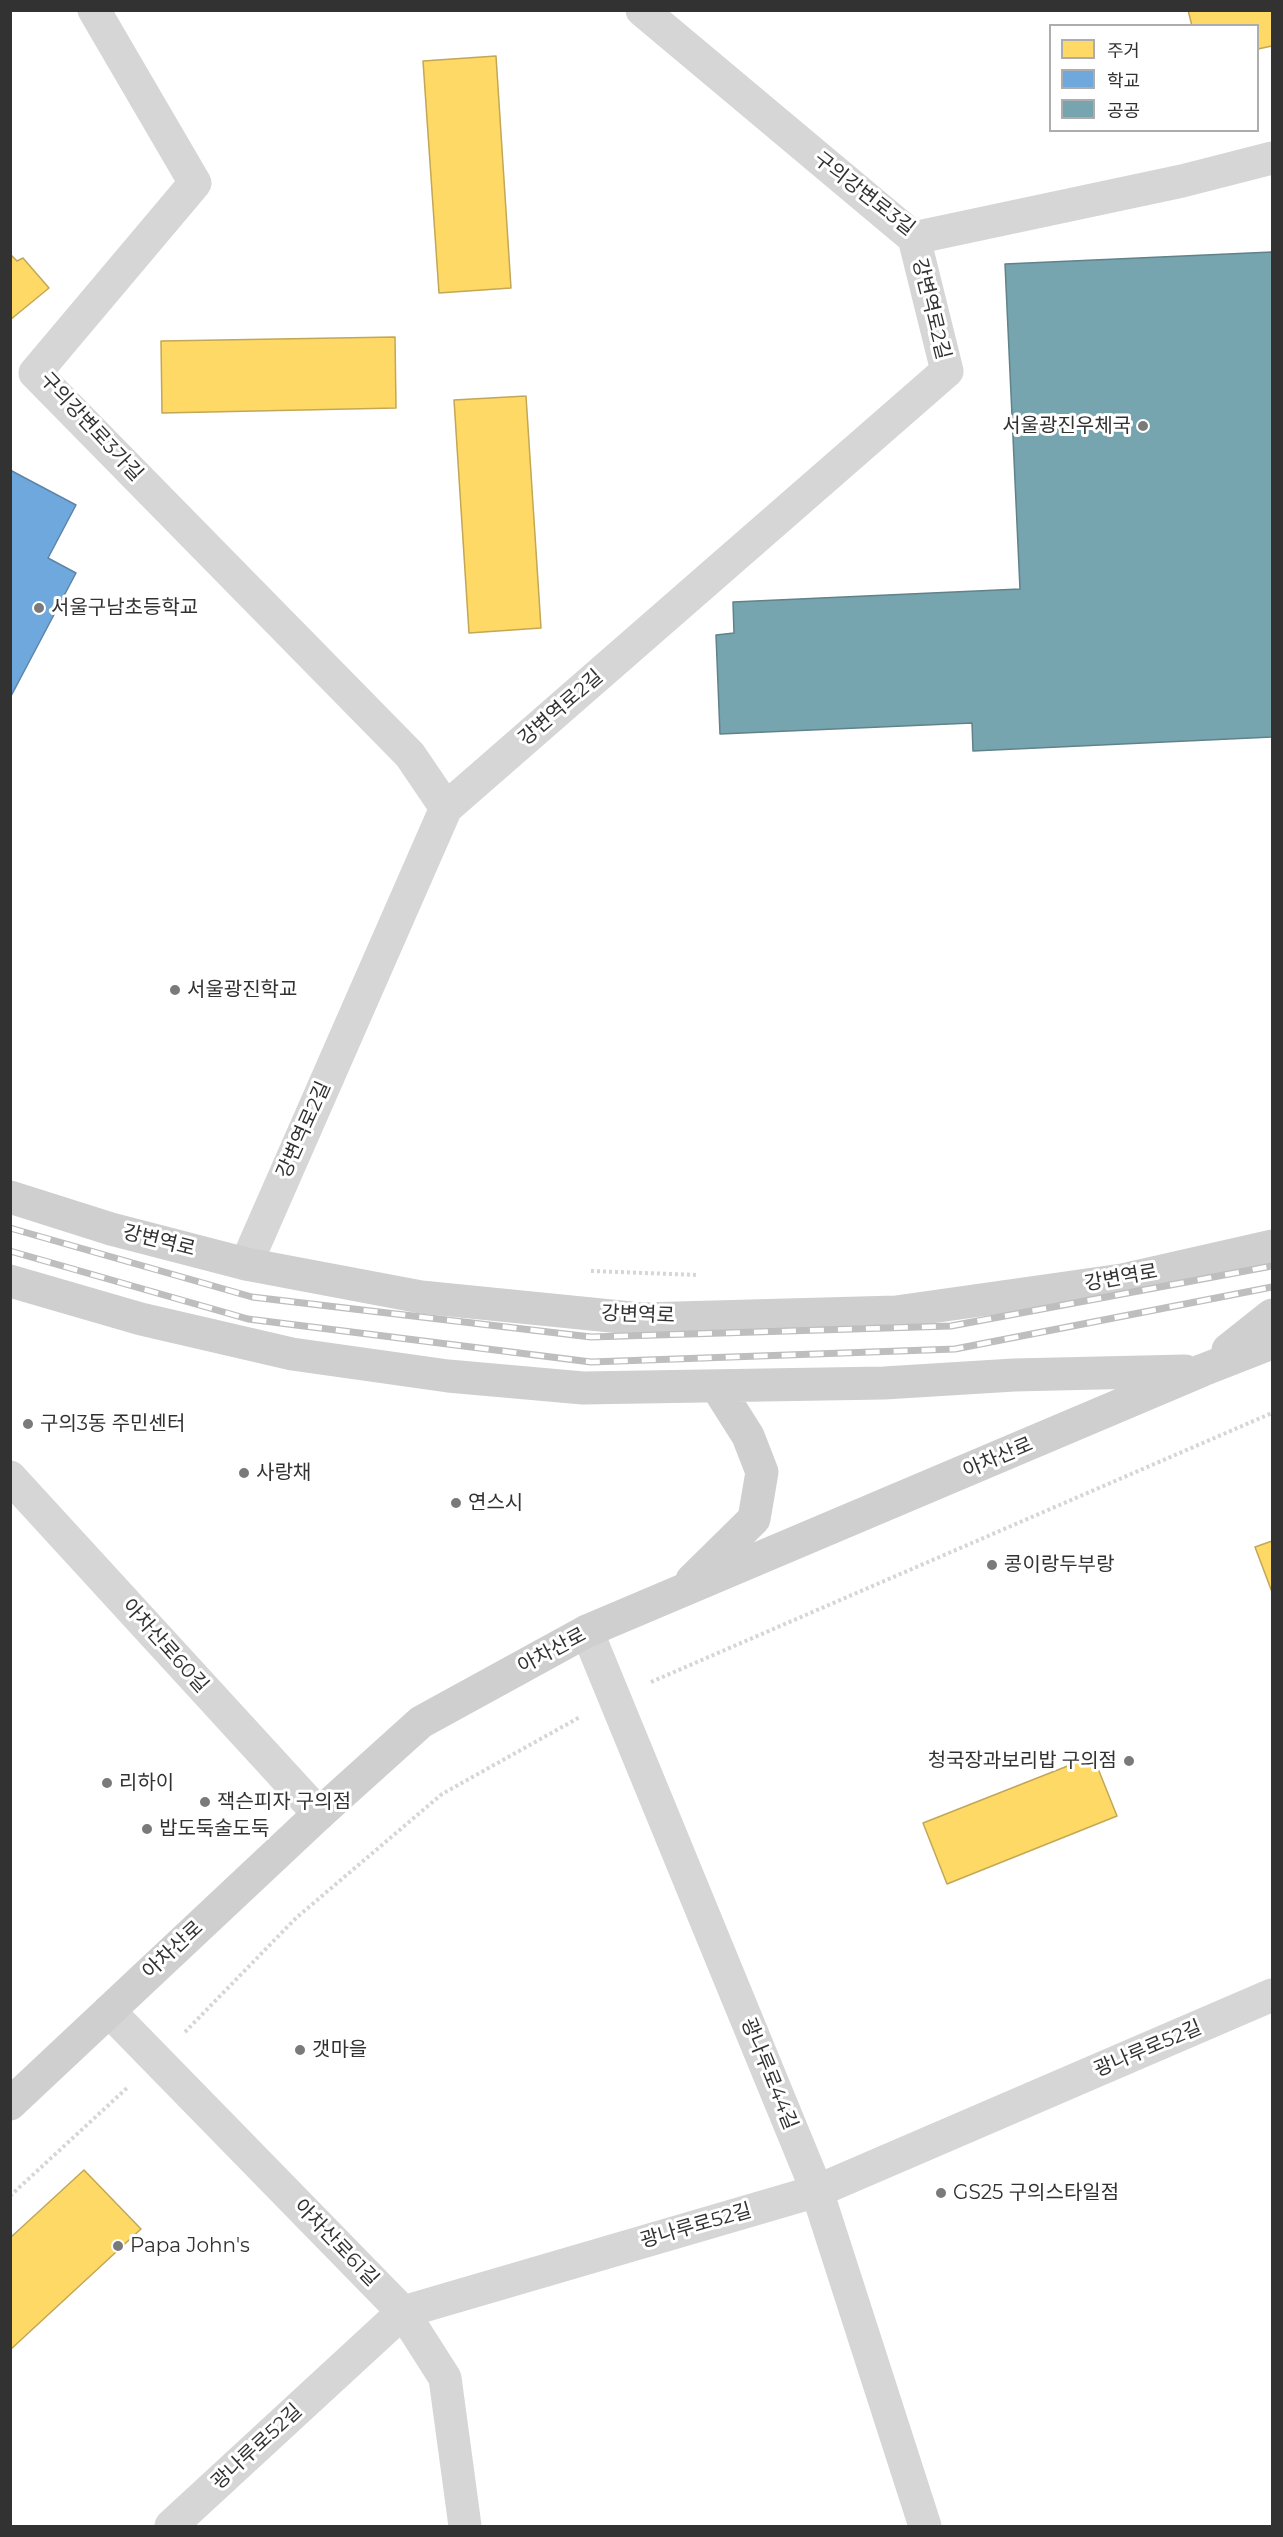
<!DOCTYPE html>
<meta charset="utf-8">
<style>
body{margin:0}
#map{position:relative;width:1283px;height:2537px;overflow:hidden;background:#fff;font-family:Montserrat,"Noto Sans KR",sans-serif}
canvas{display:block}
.frame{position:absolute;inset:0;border:12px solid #323232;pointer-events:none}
.legend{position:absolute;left:1049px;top:24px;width:210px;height:108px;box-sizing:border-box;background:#fff;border:2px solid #adadad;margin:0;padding:8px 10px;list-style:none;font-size:18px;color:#323232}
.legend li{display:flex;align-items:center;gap:12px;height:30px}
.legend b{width:30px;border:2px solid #adadad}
</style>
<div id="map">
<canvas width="1283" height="2537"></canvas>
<div class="frame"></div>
<ul class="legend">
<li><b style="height:16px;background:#ffd966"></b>주거</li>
<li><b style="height:16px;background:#6fa8dc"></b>학교</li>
<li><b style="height:16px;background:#76a5af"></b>공공</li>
</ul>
</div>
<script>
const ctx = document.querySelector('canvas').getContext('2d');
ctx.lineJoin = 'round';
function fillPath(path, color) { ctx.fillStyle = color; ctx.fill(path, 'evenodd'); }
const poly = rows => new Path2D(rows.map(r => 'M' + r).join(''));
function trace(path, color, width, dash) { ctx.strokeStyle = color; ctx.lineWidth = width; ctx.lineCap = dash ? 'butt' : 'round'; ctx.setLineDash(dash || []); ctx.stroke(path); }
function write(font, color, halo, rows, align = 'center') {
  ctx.font = font + ' Montserrat,"Noto Sans KR",sans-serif'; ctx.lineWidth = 6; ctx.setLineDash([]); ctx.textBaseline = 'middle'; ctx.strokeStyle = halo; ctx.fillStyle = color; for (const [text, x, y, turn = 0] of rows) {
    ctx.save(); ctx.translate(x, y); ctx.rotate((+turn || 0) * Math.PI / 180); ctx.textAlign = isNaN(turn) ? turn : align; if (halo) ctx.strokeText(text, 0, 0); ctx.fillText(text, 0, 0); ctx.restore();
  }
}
const homes = poly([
 [1188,10,1272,10,1272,46,1258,49,1258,26,1192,26,1188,10],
 [496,56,511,288,439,293,423,61,496,56],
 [10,254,17,261,23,258,49,288,10,320,10,254],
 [395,337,396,408,162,413,161,341,395,337],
 [526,396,541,628,469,633,454,400,526,396],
 [1272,1541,1272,1592,1255,1547,1272,1541],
 [1093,1756,1117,1816,947,1884,923,1823,1093,1756],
 [84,2170,141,2229,10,2350,10,2238,84,2170]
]);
fillPath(homes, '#ffd966');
trace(homes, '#c2a756', 1.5);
const schools = poly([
 [10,470,76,505,48,558,76,573,10,698,10,470]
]);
fillPath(schools, '#6fa8dc');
trace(schools, '#5d85a9', 1.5);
const public = poly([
 [1272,252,1272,737,973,751,972,723,720,734,716,635,734,633,733,602,1020,589,1005,264,1272,252]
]);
fillPath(public, '#76a5af');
trace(public, '#62828a', 1.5);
trace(poly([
 [591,1271,698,1275],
 [651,1682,1272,1413],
 [185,2032,296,1918,442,1794,580,1717],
 [10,2196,128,2087]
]), '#d6d6d6', 4, [3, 3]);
trace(poly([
 [94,10,195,183,35,373,410,755,446,808],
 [642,10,914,238,1182,181,1272,158],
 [246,1264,446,808,947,371,914,238],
 [10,1477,319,1814],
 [587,1631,817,2191,925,2526],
 [109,2011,403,2312,445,2378,465,2526],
 [171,2526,403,2312,817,2191,1272,1995]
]), '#d6d6d6', 33);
trace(poly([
 [10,1197,111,1229,246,1264,421,1297,641,1319,896,1312,1122,1280,1272,1246],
 [10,1281,141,1319,292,1354,448,1376,583,1388,884,1383,1014,1375,1185,1371],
 [1228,1350,1272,1315],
 [692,1580,754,1519,762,1472,748,1436,717,1387],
 [10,2104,319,1814,421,1722,587,1631,1203,1370,1272,1343]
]), '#cfcfcf', 33);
const rail = poly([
 [10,1228,252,1297,591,1337,951,1326,1272,1266],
 [10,1251,248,1319,591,1362,955,1349,1272,1287]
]);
trace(rail, '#bebebe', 7);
trace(rail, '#fff', 4.5, [14]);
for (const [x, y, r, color] of [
 [1143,426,6,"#7a7a7a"],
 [39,608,6,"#7a7a7a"],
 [175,990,6,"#7a7a7a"],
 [28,1424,6,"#7a7a7a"],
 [244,1473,6,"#7a7a7a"],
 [456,1503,6,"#7a7a7a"],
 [992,1565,6,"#7a7a7a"],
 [1129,1761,6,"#7a7a7a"],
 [107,1783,6,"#7a7a7a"],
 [205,1802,6,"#7a7a7a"],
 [147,1829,6,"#7a7a7a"],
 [300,2050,6,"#7a7a7a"],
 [941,2193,6,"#7a7a7a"],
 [118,2246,6,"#7a7a7a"]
]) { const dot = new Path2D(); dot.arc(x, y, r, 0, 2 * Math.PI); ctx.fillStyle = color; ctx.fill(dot); trace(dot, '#fff', 2); }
write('20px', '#323232', '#fff', [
 ["구의강변로3길",864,194,38],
 ["강변역로2길",931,309,76],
 ["구의강변로3가길",91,427,47],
 ["강변역로2길",561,708,-41],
 ["강변역로2길",304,1130,-66],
 ["강변역로",159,1241,14],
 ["강변역로",1121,1278,-10],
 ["강변역로",638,1315,2],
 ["아차산로",998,1458,-23],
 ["아차산로60길",165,1646,48],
 ["아차산로",552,1651,-28],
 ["아차산로",173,1950,-43],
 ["광나루로52길",1148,2049,-23],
 ["광나루로44길",769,2074,68],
 ["광나루로52길",696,2226,-16],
 ["아차산로61길",336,2243,46],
 ["광나루로52길",257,2447,-43]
]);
write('20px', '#323232', '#fff', [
 ["서울광진우체국",1131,426,"right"],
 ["서울구남초등학교",51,608],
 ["서울광진학교",187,990],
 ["구의3동 주민센터",40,1424],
 ["사랑채",256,1473],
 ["연스시",468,1503],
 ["콩이랑두부랑",1004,1565],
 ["청국장과보리밥 구의점",1117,1761,"right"],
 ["리하이",119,1783],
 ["잭슨피자 구의점",217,1802],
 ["밥도둑술도둑",159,1829],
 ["갯마을",312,2050],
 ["GS25 구의스타일점",953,2193],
 ["Papa John's",130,2246]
], 'left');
</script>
